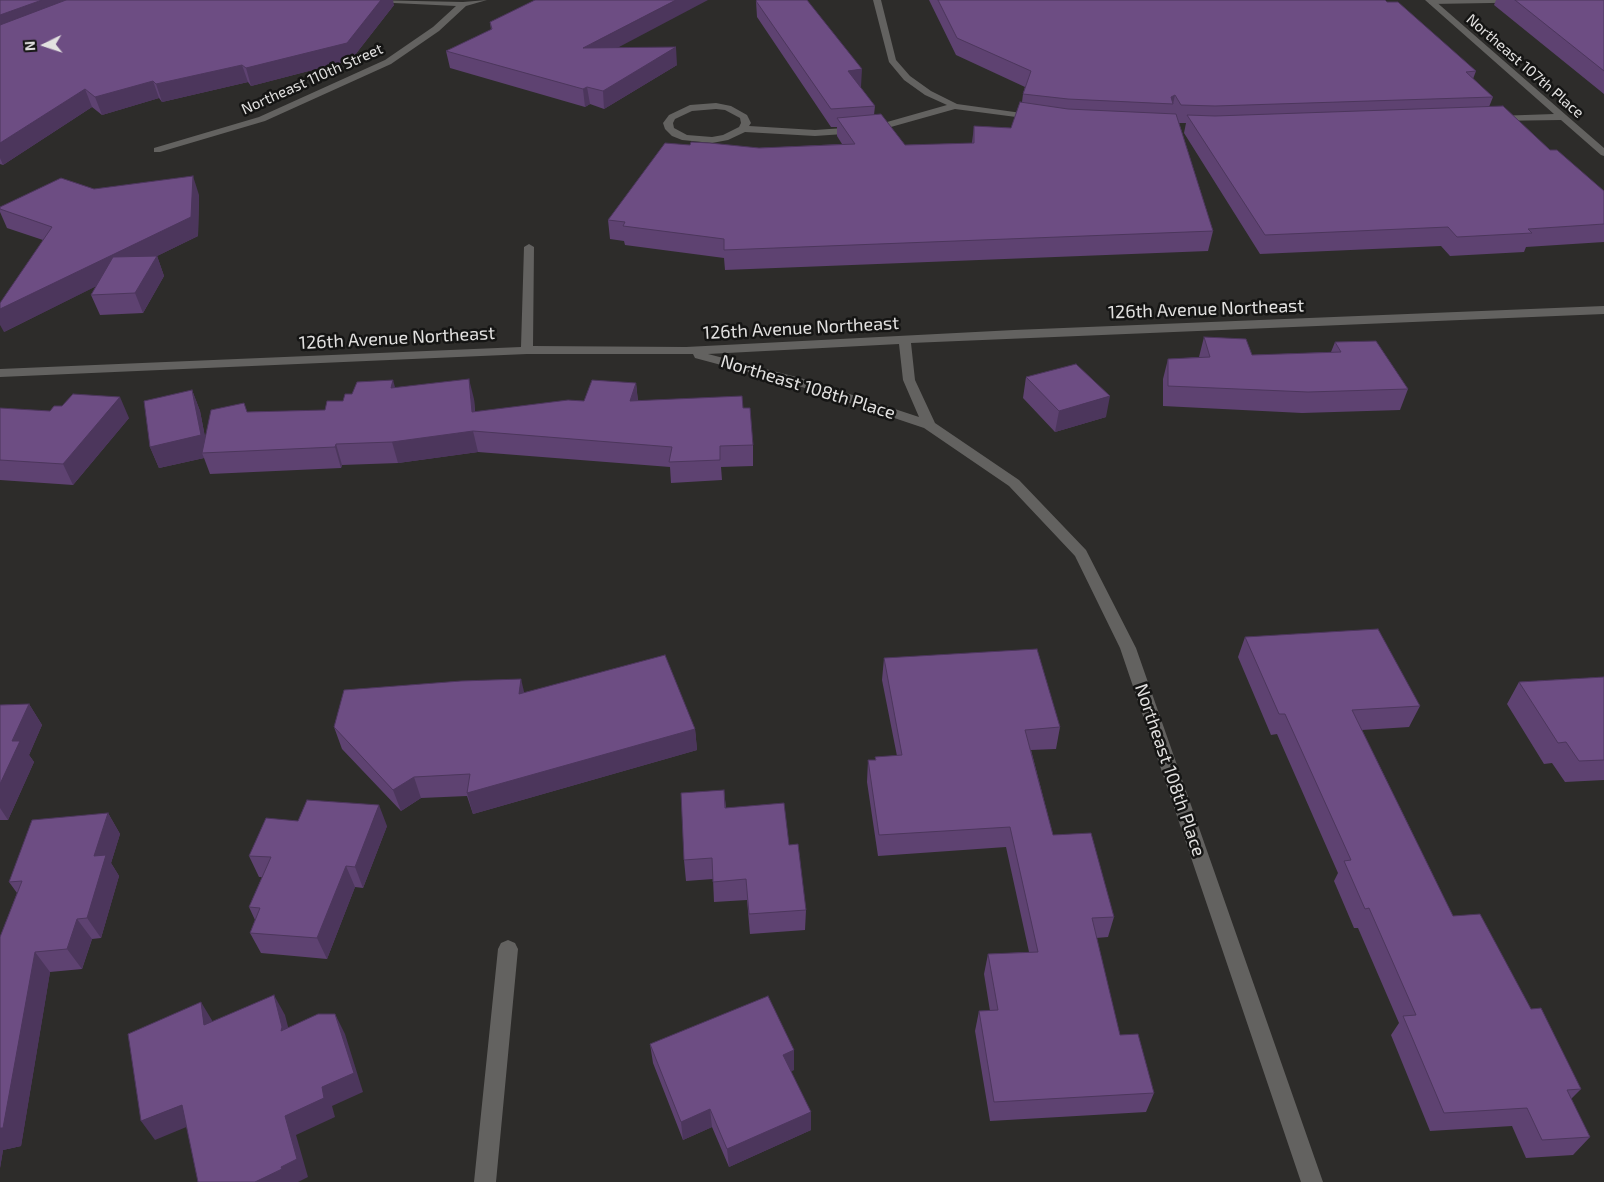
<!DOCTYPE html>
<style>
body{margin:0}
#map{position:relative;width:1604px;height:1182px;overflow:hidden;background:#2d2c2a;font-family:"Exo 2",sans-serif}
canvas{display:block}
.north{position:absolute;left:20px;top:20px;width:50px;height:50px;-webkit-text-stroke:4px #151514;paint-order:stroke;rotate:266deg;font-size:14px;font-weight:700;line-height:20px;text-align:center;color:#e2e1e0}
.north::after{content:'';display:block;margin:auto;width:18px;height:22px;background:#e2e1e0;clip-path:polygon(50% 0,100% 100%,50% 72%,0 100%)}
</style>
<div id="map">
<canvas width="1604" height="1182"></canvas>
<div class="north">N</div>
</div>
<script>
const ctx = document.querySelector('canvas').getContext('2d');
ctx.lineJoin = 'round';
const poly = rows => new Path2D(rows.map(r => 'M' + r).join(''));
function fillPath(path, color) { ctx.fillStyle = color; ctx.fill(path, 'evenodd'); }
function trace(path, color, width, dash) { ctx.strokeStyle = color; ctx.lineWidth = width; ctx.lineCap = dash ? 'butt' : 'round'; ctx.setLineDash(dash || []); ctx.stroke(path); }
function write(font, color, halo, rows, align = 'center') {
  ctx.font = font + ' "Exo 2",sans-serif'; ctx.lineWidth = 5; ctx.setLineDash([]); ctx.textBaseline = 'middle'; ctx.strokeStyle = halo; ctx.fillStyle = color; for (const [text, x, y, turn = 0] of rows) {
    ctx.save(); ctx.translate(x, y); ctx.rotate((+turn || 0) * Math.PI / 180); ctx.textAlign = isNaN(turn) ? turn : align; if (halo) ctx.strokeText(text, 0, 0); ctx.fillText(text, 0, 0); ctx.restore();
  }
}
fillPath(poly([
 [1429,0,1553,0,1549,2,1432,4,1429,4,1429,0]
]), '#636260');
fillPath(poly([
 [369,0,463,2,487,0,466,6,439,31,391,64,265,121,160,152,154,152,154,148,259,117,385,60,433,27,456,6,373,2,369,0],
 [873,0,881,0,896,60,910,76,931,91,957,104,1036,115,1039,116,1039,120,955,109,873,132,815,136,745,132,728,140,712,143,682,140,672,136,665,129,663,123,669,115,690,105,716,103,731,106,747,115,751,123,749,126,815,130,873,126,947,105,925,95,904,80,889,62,873,0],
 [716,109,725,110,740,118,741,123,739,127,723,135,712,137,687,135,674,128,673,123,675,119,692,111,716,109],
 [1425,0,1434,0,1566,115,1604,148,1604,156,1601,155,1561,120,1493,121,1491,119,1496,116,1554,114,1425,0],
 [529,244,534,247,533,346,686,347,1014,330,1604,306,1604,314,911,343,915,380,935,423,1019,480,1086,550,1136,648,1323,1182,1301,1182,1120,648,1075,556,1009,486,924,428,796,385,695,358,693,354,527,354,0,377,0,369,521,347,524,247,529,244],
 [899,344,903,380,919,417,804,379,708,354,899,344],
 [508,940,515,943,518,949,496,1182,474,1182,498,949,501,943,508,940]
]), '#636260');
fillPath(poly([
 [0,0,394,5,351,60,251,86,248,82,162,102,159,98,102,115,92,107,3,165,0,164],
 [929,0,1385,0,1476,71,1473,79,1493,97,1489,107,1550,150,1604,191,1604,242,1526,247,1524,252,1450,256,1441,246,1260,254,1184,133,1186,123,1179,123,1213,231,1208,251,725,270,724,258,625,245,624,241,610,239,608,220,690,145,759,148,842,144,837,136,837,127,831,127,757,17,756,1,861,87,860,87,875,106,874,115,905,145,972,143,974,126,1011,128,1022,102,1023,94,1025,87,956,55],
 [1496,0,1604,0,1604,94,1494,5],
 [490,22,618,48,677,65,604,109,590,104,585,107,450,68,446,51,491,30],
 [94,189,199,195,198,236,157,256,164,276,143,313,100,315,91,295,96,286,4,332,43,240,7,228,0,212,0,207],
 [1204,337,1252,355,1331,352,1335,342,1408,389,1400,410,1302,413,1163,406,1163,379,1168,359,1199,357],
 [1026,377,1106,417,1055,432,1023,398],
 [636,383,638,401,743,408,753,445,753,466,721,467,722,480,671,483,670,467,478,452,398,463,342,465,341,468,210,474,204,458,159,468,150,447,192,390,200,411,205,437,248,412,325,410,343,401,395,388,474,399,475,412,584,401],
 [0,408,129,418,73,485,0,480],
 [1245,637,1420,706,1409,727,1362,730,1453,916,1531,1009,1581,1089,1571,1099,1590,1137,1573,1155,1526,1158,1512,1126,1430,1131,1391,1035,1399,1023,1358,928,1354,928,1334,881,1338,873,1277,734,1271,735,1238,657],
 [884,658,1060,727,1056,749,1031,750,1053,835,1114,917,1108,937,1096,938,1120,1035,1154,1093,1146,1112,990,1121,975,1031,979,1011,990,1011,984,974,988,954,1029,952,1006,847,878,856,867,782,868,760,875,760,875,757,897,756,882,680],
 [1604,677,1604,780,1565,782,1552,763,1544,764,1507,704,1519,682],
 [524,693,695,729,697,750,473,814,467,796,421,798,401,811,342,749,334,727],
 [29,704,42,725,29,755,34,762,8,820,0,820,0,705],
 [724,790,726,808,789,845,806,910,805,930,750,934,747,900,714,902,713,879,686,881,684,860],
 [108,813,120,834,111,863,119,876,101,938,92,939,82,969,50,972,21,1146,3,1150,0,1168,0,937,17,893,9,882],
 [298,821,387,826,363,888,355,887,327,959,261,953,250,933,255,920,249,907,262,877,259,877,249,856],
 [650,1044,794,1050,794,1070,791,1071,811,1130,729,1167,712,1127,683,1140,653,1063]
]), '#5e4271');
fillPath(poly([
 [42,0,94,0,0,34,0,15],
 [381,0,393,0,394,5,351,60,251,86,246,68],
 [676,0,708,0,585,65,583,48],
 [676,47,677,65,604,109,603,91],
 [242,65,248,82,162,102,156,84],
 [862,69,861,87,848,88,848,71],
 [153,81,159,98,102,115,95,97],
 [587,87,590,104,585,107,583,89],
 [85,89,92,107,3,165,0,158,0,143],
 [1175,95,1173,104,1171,97],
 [193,176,199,195,198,236,157,256,164,276,143,313,135,293,157,256,4,332,0,325,0,309],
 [469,379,474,399,476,433,472,412],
 [393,380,399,401,391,388],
 [636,383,638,404,630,401],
 [192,390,200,411,208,453,202,453,204,458,159,468,150,447],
 [1110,396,1106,417,1055,432,1059,411],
 [120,397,129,418,73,485,63,464],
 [473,431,478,452,398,463,392,442],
 [336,444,342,465,341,468,335,447],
 [521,679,526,700,519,694],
 [29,704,42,725,29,755,34,762,8,820,0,808,0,784,12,741],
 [695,729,697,750,473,814,467,793],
 [414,777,421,798,401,811,393,790],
 [379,805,387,826,363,888,355,867],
 [108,813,120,834,111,863,119,876,101,938,87,918,94,856],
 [346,866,355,887,327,959,317,938],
 [77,919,92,939,82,969,67,949],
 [35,952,50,972,21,1146,3,1150,0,1168,0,1128],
 [274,995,285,1015,293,1046,281,1031],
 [201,1002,213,1022,204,1025],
 [335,1014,345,1034,363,1092,332,1106,335,1117,296,1135,308,1177,298,1182,255,1182,281,1167,285,1116],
 [794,1050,794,1070,783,1074,783,1055],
 [182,1105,196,1123,155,1140,141,1121],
 [710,1109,712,1127,683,1140,681,1122],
 [811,1112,811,1130,729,1167,727,1149]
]), '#4c365c');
const building = poly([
 [0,0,42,0,0,15,0,0],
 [66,0,381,0,347,43,246,68,242,65,156,84,153,81,95,97,85,89,0,143,0,25,66,0],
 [535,0,676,0,583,48,676,47,603,91,587,87,583,89,446,51,492,29,490,22,535,0],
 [757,0,807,0,862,69,848,71,875,106,831,109,756,1,757,0],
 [938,0,1385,0,1387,2,1398,2,1476,71,1466,72,1493,97,1215,106,1181,105,1175,95,1171,97,1173,104,1068,99,1023,94,1031,71,957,38,938,0],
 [1515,0,1604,0,1604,71,1515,0],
 [1020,102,1068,109,1176,114,1213,231,724,250,724,239,623,226,625,222,608,220,665,143,690,145,691,142,710,143,759,148,855,144,837,118,881,114,905,145,974,143,974,126,1011,128,1020,102],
 [1503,106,1550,150,1557,150,1604,191,1604,224,1528,229,1532,233,1457,237,1448,227,1265,235,1187,115,1215,116,1503,106],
 [193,176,191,217,0,309,0,303,52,227,0,209,0,207,61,178,94,189,193,176],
 [157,256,135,293,91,295,113,257,157,256],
 [1204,337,1246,339,1252,355,1341,352,1335,342,1376,341,1408,389,1308,392,1168,386,1168,359,1210,357,1204,337],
 [1076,364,1110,396,1059,411,1026,377,1076,364],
 [469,379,472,412,568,400,584,401,592,380,636,383,630,401,742,396,743,408,750,408,753,445,720,446,720,460,669,462,672,447,473,431,392,442,336,444,335,447,202,453,211,410,244,403,247,412,325,410,327,401,343,401,345,394,352,394,357,382,393,380,391,388,469,379],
 [192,390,201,435,150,447,144,401,192,390],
 [73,394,120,397,63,464,0,460,0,408,50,411,54,406,62,406,73,394],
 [1378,629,1420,706,1352,710,1453,916,1480,914,1531,1009,1541,1008,1581,1089,1567,1090,1590,1137,1542,1140,1527,1108,1444,1113,1403,1016,1416,1015,1369,908,1365,909,1344,861,1351,860,1285,714,1279,714,1245,637,1378,629],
 [1037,649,1060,727,1025,730,1053,835,1091,833,1114,917,1092,918,1120,1035,1138,1034,1154,1093,994,1102,979,1011,998,1010,988,954,1038,952,1010,827,879,835,868,760,876,760,875,757,902,755,884,658,1037,649],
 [665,655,695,729,467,793,470,774,414,777,393,790,334,727,344,690,461,681,521,679,519,694,665,655],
 [1604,677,1604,760,1579,761,1566,742,1558,743,1519,682,1604,677],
 [29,704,12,741,20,741,0,784,0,705,29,704],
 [724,790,725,808,784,803,789,845,798,844,806,910,749,914,746,879,713,882,712,858,684,860,681,793,724,790],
 [307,800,379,805,355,867,346,866,317,938,250,933,260,908,249,907,271,857,249,856,266,818,298,821,307,800],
 [108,813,94,856,106,855,87,918,77,919,67,949,35,952,3,1128,0,1128,0,937,22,881,9,882,32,820,108,813],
 [274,995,282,1027,281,1031,318,1014,335,1014,354,1073,322,1087,324,1098,285,1116,297,1159,281,1167,282,1169,255,1182,198,1182,182,1105,141,1121,128,1034,201,1002,204,1025,274,995],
 [768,996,794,1050,783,1055,811,1112,727,1149,710,1109,681,1122,650,1044,768,996]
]);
fillPath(building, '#6d4d83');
trace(building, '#4c365c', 1);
write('15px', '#e2e1e0', '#151514', [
 ["Northeast 107th Place",1525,66,41],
 ["Northeast 110th Street",312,79,-24]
]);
write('18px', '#e2e1e0', '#151514', [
 ["126th Avenue Northeast",1206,309,-2],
 ["126th Avenue Northeast",801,328,-3],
 ["126th Avenue Northeast",397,338,-3],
 ["Northeast 108th Place",808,387,17],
 ["Northeast 108th Place",1170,770,71]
]);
</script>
